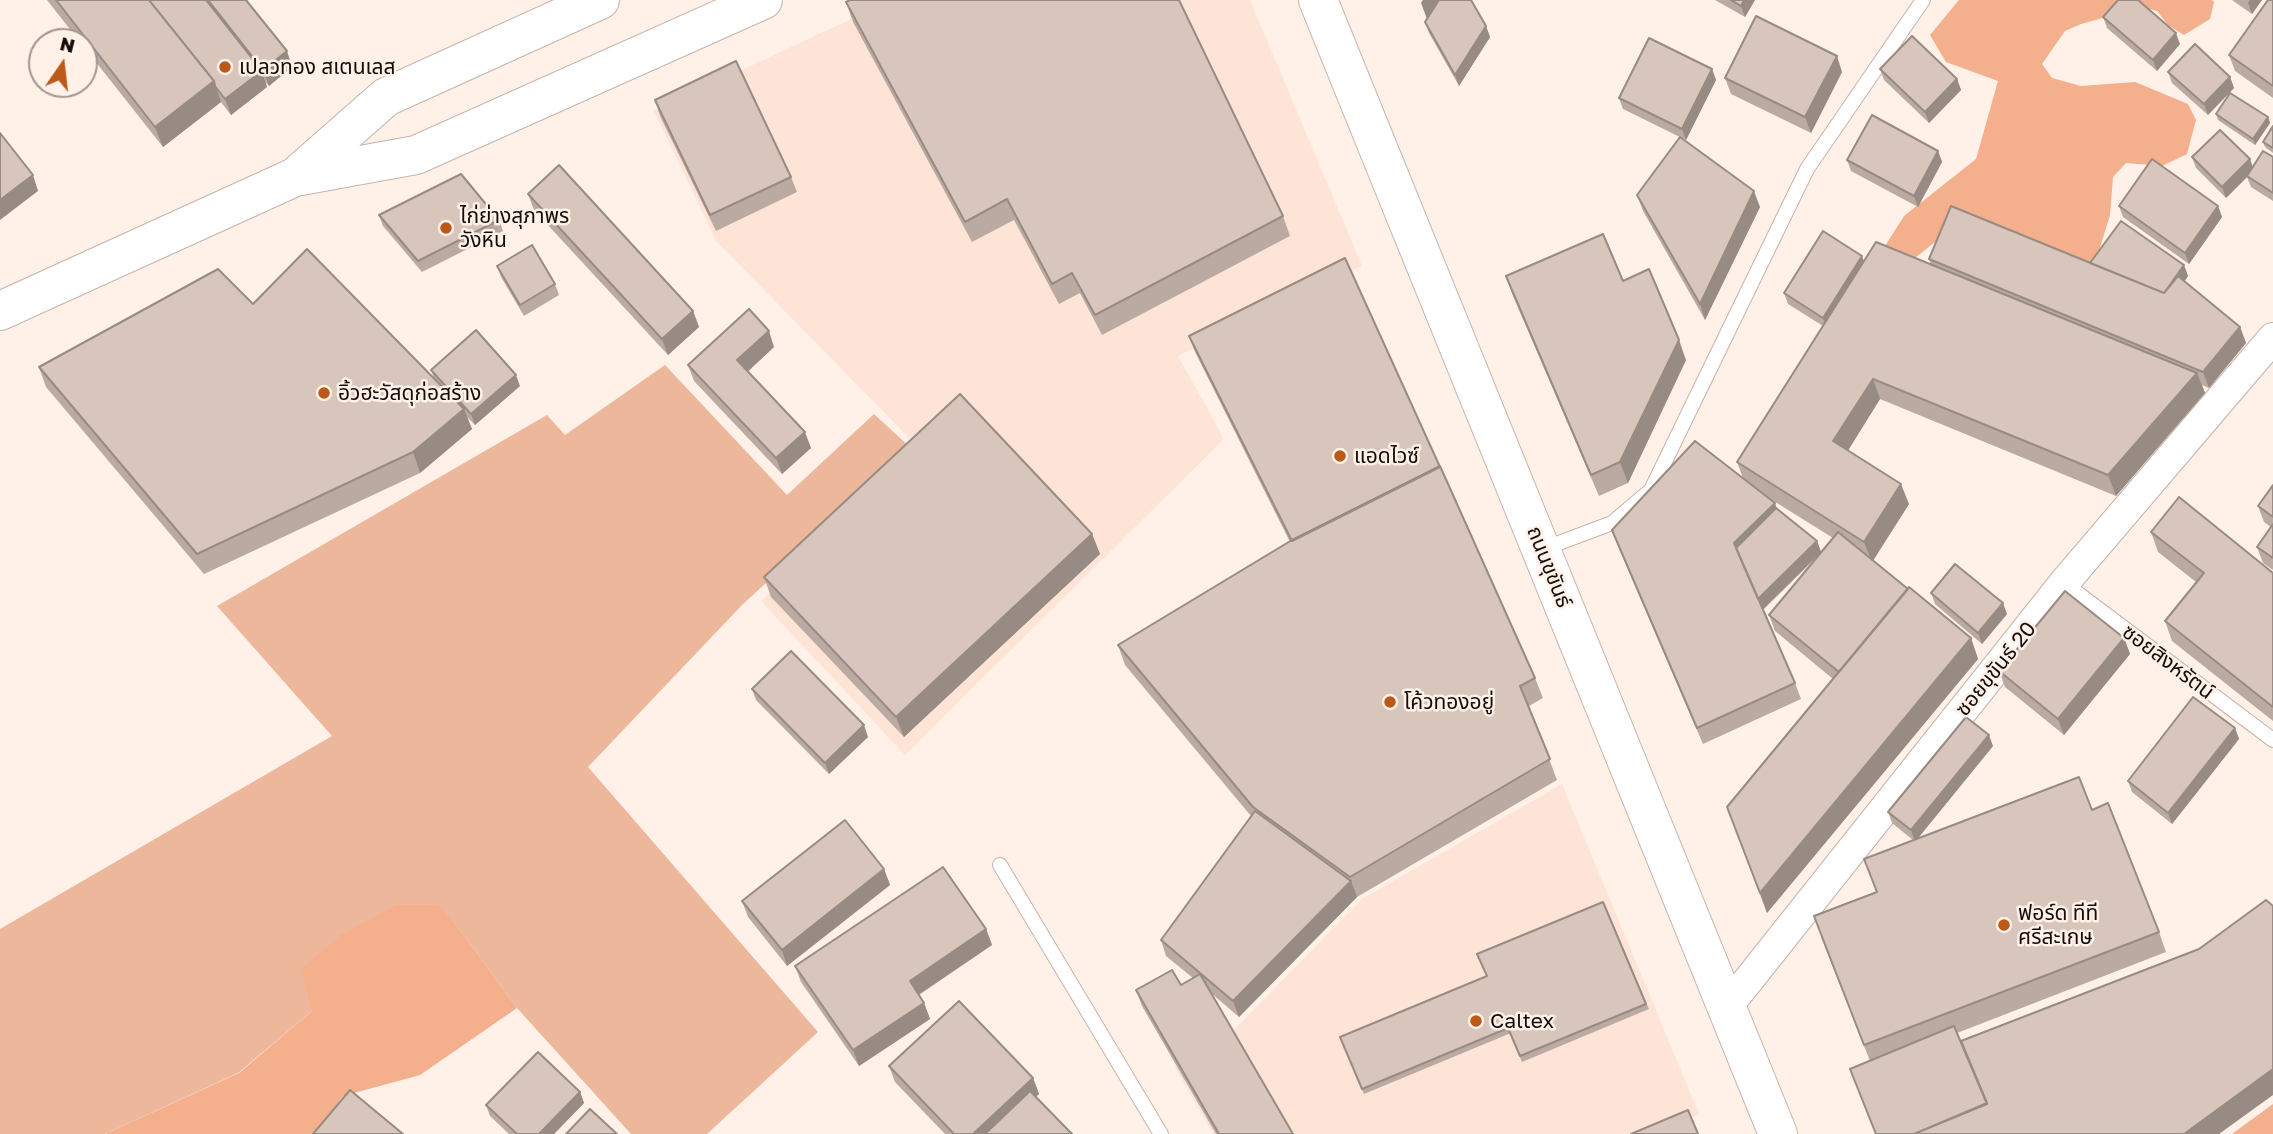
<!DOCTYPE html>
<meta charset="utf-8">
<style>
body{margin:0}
#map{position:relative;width:2273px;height:1134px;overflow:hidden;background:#fff0e8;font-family:"Golos Text",sans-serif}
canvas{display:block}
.north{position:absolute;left:28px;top:28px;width:70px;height:70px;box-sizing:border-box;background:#fff0e8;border:2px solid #a1958f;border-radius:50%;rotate:14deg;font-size:19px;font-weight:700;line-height:28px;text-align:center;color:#130d0a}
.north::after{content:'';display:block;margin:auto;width:24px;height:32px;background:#ba5918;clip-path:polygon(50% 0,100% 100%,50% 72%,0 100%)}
</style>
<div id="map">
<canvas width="2273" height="1134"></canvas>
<div class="north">N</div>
</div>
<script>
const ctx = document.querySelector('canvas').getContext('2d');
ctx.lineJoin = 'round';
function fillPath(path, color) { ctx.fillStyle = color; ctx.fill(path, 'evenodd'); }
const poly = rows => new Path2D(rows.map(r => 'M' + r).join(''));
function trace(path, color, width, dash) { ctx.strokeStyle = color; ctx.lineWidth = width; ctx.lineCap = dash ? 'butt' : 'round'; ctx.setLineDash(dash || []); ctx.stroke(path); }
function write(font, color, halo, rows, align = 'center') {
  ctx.font = font + ' "Golos Text","Noto Sans Thai",sans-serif'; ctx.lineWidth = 5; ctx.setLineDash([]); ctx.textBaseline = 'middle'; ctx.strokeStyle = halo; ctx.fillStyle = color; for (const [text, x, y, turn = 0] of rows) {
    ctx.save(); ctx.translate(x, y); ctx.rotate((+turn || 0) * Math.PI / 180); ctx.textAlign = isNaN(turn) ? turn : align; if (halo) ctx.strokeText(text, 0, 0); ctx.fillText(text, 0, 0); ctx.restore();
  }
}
fillPath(poly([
 [892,0,1250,0,1362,266,1178,356,1224,439,905,755,761,601,921,450,716,241,654,111],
 [1562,784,1699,1114,1657,1134,1213,1134,1175,1067,1234,1030,1362,899]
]), '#fee4d6');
fillPath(poly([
 [665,365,787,495,874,414,912,449,742,605,588,767,818,1032,707,1134,631,1134,517,1008,461,931,438,905,396,905,312,1011,238,1073,105,1134,0,1134,0,929,332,736,217,606,547,415,565,435]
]), '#edb79b');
fillPath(poly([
 [1959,0,2212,0,2214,2,2210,19,2184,35,2168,25,2157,11,2143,7,2081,24,2065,31,2042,64,2052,78,2081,86,2135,82,2188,104,2196,120,2187,154,2162,166,2126,163,2113,177,2110,215,2094,267,1965,218,1915,258,1885,246,1904,216,1976,159,1998,81,1946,62,1930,35],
 [396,905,439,905,461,931,517,1008,420,1075,343,1096,314,1134,105,1134,239,1073,312,1011,301,969,341,935],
 [2273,1104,2273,1134,2232,1134]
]), '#f4b08d');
const lane = poly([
 [1543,549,1612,523,1651,490,1807,169,1923,0],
 [2064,583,2273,740],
 [1000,865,1161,1134]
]);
const street = poly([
 [1727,1007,2064,583,2273,338]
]);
const primary = poly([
 [1318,0,1778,1134],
 [295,177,386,97,600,0],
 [0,311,295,177,416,155,763,0]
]);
trace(lane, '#c5b4ab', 16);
trace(street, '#c5b4ab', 32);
trace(primary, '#c5b4ab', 40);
trace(lane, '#fff', 14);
trace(street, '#fff', 30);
trace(primary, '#fff', 38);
fillPath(poly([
 [47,0,246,0,292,67,269,86,265,82,267,87,231,115,221,102,163,147,84,47,84,42,80,42],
 [1715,0,1755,0,1745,17],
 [2232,0,2262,0,2252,14],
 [2273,0,2273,98,2235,71,2229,55],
 [846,2,1283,216,1290,236,1102,335,1080,293,1059,304,1014,220,972,242,853,22],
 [2103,17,2180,44,2157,71,2107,28],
 [1425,22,1486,26,1490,37,1459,86,1429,33],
 [1712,69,1716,80,1686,140,1623,109,1619,98],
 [1880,69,1957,79,1961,90,1929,123,1884,80],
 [1842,72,1811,133,1731,94,1725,78],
 [2168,72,2230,77,2234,88,2208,115,2172,83],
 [655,100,791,177,797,192,716,231,660,116],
 [2216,114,2268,117,2270,123,2255,145,2218,120],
 [2273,126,2273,153,2265,147,2263,142],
 [1938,151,1942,162,1918,207,1851,171,1847,160],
 [2192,157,2252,167,2273,157,2273,201,2251,187,2247,177,2226,198,2196,168],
 [528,194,693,311,699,327,668,355,534,210],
 [1637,195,1760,207,1705,320,1643,211],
 [2119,206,2218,206,2222,217,2189,264,2123,217],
 [379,215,499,220,503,231,422,272,383,226],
 [1929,259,2184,265,2188,276,2185,281,2240,327,2246,343,2209,388,2202,385,2205,393,2116,496,1880,399,1848,450,1909,504,1873,561,1971,638,1978,659,1767,913,1727,807,1833,679,1775,631,1769,615,1820,554,1763,610,1795,683,1801,699,1703,744,1618,546,1612,530,1743,478,1737,462,1823,326,1788,304,1784,293,1864,261,1931,265],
 [1761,493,1833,538,1821,552,1817,541,1776,508,1775,503],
 [497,266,555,284,559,295,524,316,501,277],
 [1506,276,1686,360,1628,483,1599,496,1513,296],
 [253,304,434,378,431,370,520,386,475,425,467,417,472,429,420,473,204,574,46,387,39,367],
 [1189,336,1535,678,1543,698,1529,706,1557,780,1357,897,1239,1017,1211,993,1293,1134,1216,1134,1142,1006,1136,990,1181,985,1193,978,1166,956,1161,940,1251,816,1125,665,1118,645,1290,542,1195,352],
 [774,347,748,371,811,448,782,474,694,381,688,365],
 [2273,485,2273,570,2263,563,2257,547,2271,527,2264,522,2258,506],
 [2151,532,2273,573,2273,721,2172,641,2165,621,2196,582,2158,552],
 [1092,534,1100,554,904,737,771,597,764,577],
 [1931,593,2007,614,1982,644,1935,604],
 [2124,638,2130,654,2064,735,2005,687,1999,671],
 [752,689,868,737,829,774,756,700],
 [2235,728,2239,739,2172,824,2132,792,2128,781],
 [1993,746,1917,839,2092,810,2159,932,2166,952,1957,1033,1962,1045,2273,1095,1870,1061,1821,937,1877,893,1913,840,1892,823,1888,812],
 [884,869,890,885,787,966,748,917,742,901],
 [1603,902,1649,1009,1522,1062,1511,1033,1364,1094,1340,1037,1486,976],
 [986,929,992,945,919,995,924,1003,930,1019,859,1066,801,982,795,966],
 [889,1066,1033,1078,1039,1094,1036,1096,1072,1134,945,1134,895,1082],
 [580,1092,584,1103,554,1134,509,1134,490,1116,486,1105]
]), '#baaaa2');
fillPath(poly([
 [1423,0,1439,0,1427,19,1421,3],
 [1744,0,1755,0,1745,17,1741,6],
 [2250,0,2262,0,2252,14,2248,3],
 [1486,26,1490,37,1459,86,1455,75],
 [2176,33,2180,44,2157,71,2153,60],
 [287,51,292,67,269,86,263,70],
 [1837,56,1842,72,1811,133,1805,117],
 [1712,69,1716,80,1686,140,1682,129],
 [262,71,267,87,231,115,225,99],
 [2230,77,2234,88,2208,115,2204,104],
 [1957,79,1961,90,1929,123,1925,112],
 [214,81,221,102,163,147,155,127],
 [2268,117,2270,123,2255,145,2253,139],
 [1938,151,1942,162,1918,207,1914,196],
 [2250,159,2254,170,2226,198,2222,187],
 [33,175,38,191,0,220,0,200],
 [1754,191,1760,207,1705,320,1700,304],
 [2218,206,2222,217,2189,264,2185,253],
 [1862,256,1866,267,1827,329,1823,318],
 [2184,265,2188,276,2166,307,2162,296],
 [693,311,699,327,668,355,662,339],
 [2240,327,2246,343,2209,388,2203,372],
 [769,331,774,347,743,376,737,360],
 [1679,340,1686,360,1628,483,1620,462],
 [2197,373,2205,393,2116,496,2108,475],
 [516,375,520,386,475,425,471,414],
 [1873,379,1880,399,1841,462,1833,441],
 [464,409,472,429,420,473,413,452],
 [805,432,811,448,782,474,776,458],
 [1901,484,1909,504,1872,562,1864,542],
 [1775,503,1780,519,1740,558,1734,543],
 [1092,534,1100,554,904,737,896,717],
 [1817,541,1821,552,1762,610,1758,599],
 [2003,603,2007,614,1982,644,1978,633],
 [1971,638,1978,659,1767,913,1760,893],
 [2124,638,2130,654,2064,735,2058,719],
 [864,725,868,737,829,774,825,763],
 [2235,728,2239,739,2172,824,2168,813],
 [1989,735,1993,746,1915,842,1911,830],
 [884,869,890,885,787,966,782,950],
 [1351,881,1357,897,1239,1017,1233,1001],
 [986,929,992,945,915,997,910,981],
 [924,1003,930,1019,859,1066,853,1050],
 [2273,1069,2273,1095,2219,1134,2184,1134],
 [1033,1078,1039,1094,996,1134,973,1134],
 [580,1092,584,1103,554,1134,539,1134]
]), '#978b84');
const building = poly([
 [56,0,149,0,214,81,155,127,56,0],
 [149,0,206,0,262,71,225,99,215,86,214,81,149,0],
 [208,0,246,0,287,51,263,70,208,0],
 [850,0,1179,0,1283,216,1095,315,1072,273,1052,284,1007,199,965,222,846,2,850,0],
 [1439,0,1471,0,1486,26,1455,75,1425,22,1439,0],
 [1731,0,1744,0,1741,6,1731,0],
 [2118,0,2138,0,2176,33,2153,60,2103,17,2118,0],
 [2268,0,2273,0,2273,86,2229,55,2268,0],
 [1756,16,1837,56,1805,117,1725,78,1756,16],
 [1912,36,1957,79,1925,112,1880,69,1912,36],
 [1649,38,1712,69,1682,129,1619,98,1649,38],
 [2195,44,2230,77,2204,104,2168,72,2195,44],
 [736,61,791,177,710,215,655,100,736,61],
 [2230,93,2268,117,2253,139,2216,114,2230,93],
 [1872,115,1938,151,1914,196,1847,160,1872,115],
 [2273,126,2273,148,2263,142,2273,126],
 [2220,130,2250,159,2222,187,2192,157,2220,130],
 [0,133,33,175,0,200,0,133],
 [1680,137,1754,191,1700,304,1637,195,1680,137],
 [2263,151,2273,157,2273,193,2247,176,2263,151],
 [2152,159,2218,206,2185,253,2119,206,2152,159],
 [559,165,693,311,662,339,528,194,559,165],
 [461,174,499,220,418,261,379,215,461,174],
 [1951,206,2164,293,2178,276,2240,327,2203,372,1929,259,1951,206],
 [2121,221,2184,265,2164,293,2090,263,2121,221],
 [1823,231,1862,256,1823,318,1784,293,1823,231],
 [1603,234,1623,281,1649,269,1679,340,1620,462,1591,475,1506,276,1603,234],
 [1876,242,2197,373,2108,475,1873,379,1833,441,1901,484,1864,542,1737,462,1876,242],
 [532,245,555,284,520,305,497,266,532,245],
 [307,249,464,409,413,452,197,554,39,367,218,269,253,304,307,249],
 [1345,258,1440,467,1292,541,1189,336,1345,258],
 [749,309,769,331,737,360,805,432,776,458,688,365,749,309],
 [476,330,516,375,471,414,431,370,476,330],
 [960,394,1092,534,896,717,764,577,960,394],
 [1695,441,1775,503,1734,543,1795,683,1697,728,1612,530,1695,441],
 [1440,466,1535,678,1520,686,1550,759,1350,877,1253,807,1118,645,1292,540,1440,466],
 [2273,485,2273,517,2258,506,2273,485],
 [2179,497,2273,573,2273,707,2165,621,2204,573,2151,532,2179,497],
 [1776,508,1817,541,1758,599,1736,548,1776,508],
 [2273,524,2273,558,2257,547,2273,524],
 [1838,532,1908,589,1839,672,1769,615,1838,532],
 [1955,564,2003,603,1978,633,1931,593,1955,564],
 [1909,587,1971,638,1760,893,1727,807,1909,587],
 [2065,591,2124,638,2058,719,1999,671,2065,591],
 [791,651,864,725,825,763,752,689,791,651],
 [2193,697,2235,728,2168,813,2128,781,2193,697],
 [1966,717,1989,735,1911,830,1888,812,1966,717],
 [2079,777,2092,810,2108,803,2159,932,1864,1045,1814,916,1877,892,1864,859,2079,777],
 [1255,811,1351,881,1233,1001,1161,940,1255,811],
 [845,820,884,869,782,950,742,901,845,820],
 [943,867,986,929,910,981,924,1003,853,1050,795,966,943,867],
 [2266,900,2273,906,2273,1069,2184,1134,1914,1134,1987,1103,1961,1041,2199,949,2266,900],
 [1603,902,1646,1004,1520,1056,1508,1028,1362,1089,1340,1037,1487,976,1477,954,1603,902],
 [1172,970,1181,985,1200,974,1293,1134,1219,1134,1136,990,1172,970],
 [959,1001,1033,1078,973,1134,954,1134,889,1066,959,1001],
 [1954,1026,1987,1104,1914,1134,1876,1134,1850,1069,1954,1026],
 [538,1052,580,1092,539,1134,517,1134,486,1105,538,1052],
 [350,1090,403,1134,313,1134,350,1090],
 [1030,1091,1072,1134,985,1134,1030,1091],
 [590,1109,617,1134,566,1134,590,1109],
 [1688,1110,1698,1134,1631,1134,1688,1110]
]);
fillPath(building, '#d8c6bc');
trace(building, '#978b84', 2);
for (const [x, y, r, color] of [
 [225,67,7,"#ba5918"],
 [446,228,7,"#ba5918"],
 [324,393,7,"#ba5918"],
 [1340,456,7,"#ba5918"],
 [1390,702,7,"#ba5918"],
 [2004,925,7,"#ba5918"],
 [1476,1021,7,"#ba5918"]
]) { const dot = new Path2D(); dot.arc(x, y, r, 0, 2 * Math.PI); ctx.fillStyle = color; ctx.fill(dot); trace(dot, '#fff0e8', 2.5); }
write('21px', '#130d0a', '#fff0e8', [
 ["เปลวทอง สเตนเลส",239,67],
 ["ไก่ย่างสุภาพร",460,216],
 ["วังหิน",460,240],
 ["อิ้วฮะวัสดุก่อสร้าง",338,393],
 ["แอดไวซ์",1354,456],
 ["โค้วทองอยู่",1404,702],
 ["ฟอร์ด ทีที",2018,913],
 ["ศรีสะเกษ",2018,937],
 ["Caltex",1490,1021]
], 'left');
write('21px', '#130d0a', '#fff0e8', [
 ["ถนนขุขันธ์",1549,567,68],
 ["ซอยสิงหรัตน์",2168,662,37],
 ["ซอยขุขันธ์ 20",1996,669,-51]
]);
</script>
